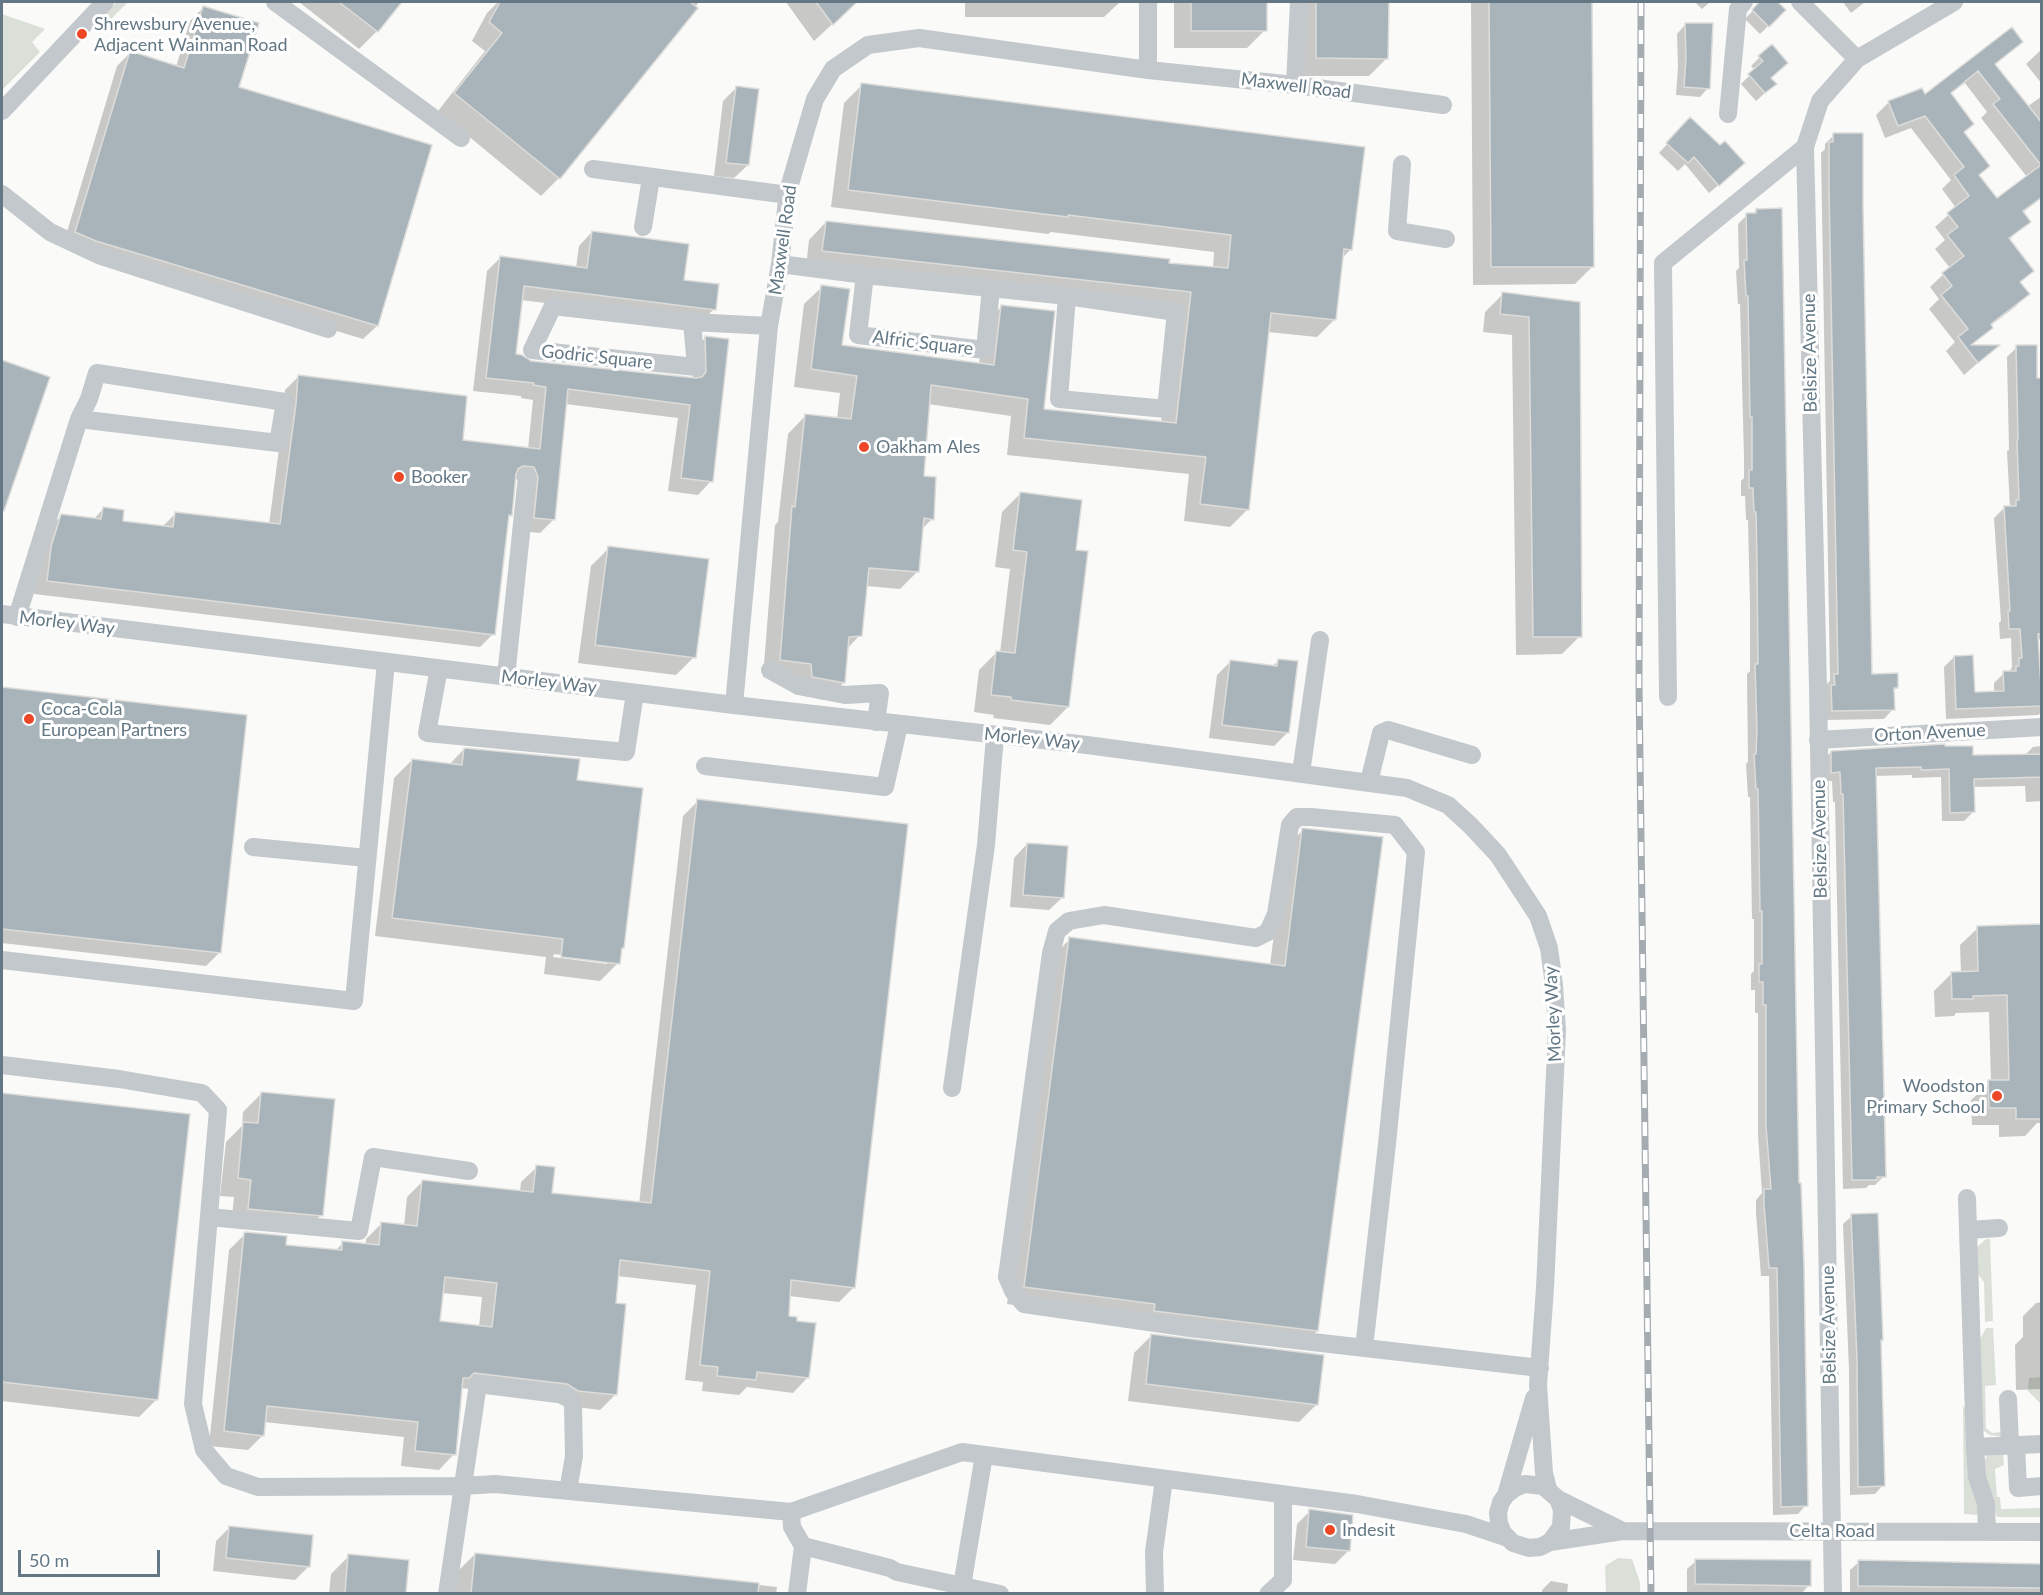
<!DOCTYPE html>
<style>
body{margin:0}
#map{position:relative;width:2043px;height:1595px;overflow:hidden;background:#fafaf8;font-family:Lato,sans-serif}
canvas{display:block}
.frame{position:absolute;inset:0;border:3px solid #637884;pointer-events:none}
.scale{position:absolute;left:18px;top:1550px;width:142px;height:27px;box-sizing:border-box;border:3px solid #637884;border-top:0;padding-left:8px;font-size:18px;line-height:21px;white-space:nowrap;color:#637884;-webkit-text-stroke:4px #fff;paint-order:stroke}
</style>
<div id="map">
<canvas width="2043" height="1595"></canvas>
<div class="frame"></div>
<div class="scale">50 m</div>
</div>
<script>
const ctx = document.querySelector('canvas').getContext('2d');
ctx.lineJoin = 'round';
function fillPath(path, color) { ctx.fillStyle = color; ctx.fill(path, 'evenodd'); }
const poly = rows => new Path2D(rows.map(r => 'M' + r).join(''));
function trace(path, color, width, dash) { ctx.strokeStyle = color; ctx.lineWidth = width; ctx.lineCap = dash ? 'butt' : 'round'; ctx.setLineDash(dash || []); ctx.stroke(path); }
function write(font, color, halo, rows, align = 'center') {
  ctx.font = font + ' Lato,sans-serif'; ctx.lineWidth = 6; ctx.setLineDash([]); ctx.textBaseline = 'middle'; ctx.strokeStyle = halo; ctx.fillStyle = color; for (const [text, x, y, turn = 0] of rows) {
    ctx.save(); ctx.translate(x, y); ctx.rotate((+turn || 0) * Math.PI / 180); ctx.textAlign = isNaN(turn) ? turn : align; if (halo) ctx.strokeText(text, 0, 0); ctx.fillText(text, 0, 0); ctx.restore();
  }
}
fillPath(poly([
 [117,2,128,2,100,30,93,24],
 [2,14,45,29,32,42,40,52,2,90],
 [1986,1239,1990,1239,1993,1321,1985,1322,1984,1282,1978,1274,1977,1247],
 [1986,1328,1993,1328,1996,1385,1985,1386,1986,1428,1992,1433,2002,1432,2002,1437,1990,1435,1984,1431,1981,1423,1979,1341],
 [2041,1377,2042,1377,2041,1404,2028,1391,2029,1378],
 [1963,1406,1968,1412,1973,1483,1979,1515,1964,1514],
 [2003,1450,2004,1465,1995,1469,1997,1497,2000,1497,2001,1509,2041,1508,2041,1517,1997,1517,1983,1472,1983,1464,1987,1456,1995,1451],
 [1618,1558,1632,1559,1640,1582,1640,1593,1606,1593,1605,1566]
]), '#dae0d7');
fillPath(poly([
 [299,2,400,2,377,31,359,49],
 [498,2,699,2,559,178,541,196,438,111,485,51,472,41,487,13],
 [786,2,856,2,814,41],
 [965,2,1120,2,1104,17,965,17],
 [1174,2,1265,2,1265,30,1247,48,1174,48],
 [1299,2,1387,2,1387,58,1369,76,1299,76],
 [1471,2,1591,2,1593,266,1575,284,1473,285],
 [1695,2,1710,2,1702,9],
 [1761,2,1776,2,1784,10,1760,34,1745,19],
 [1843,2,1865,2,1851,13],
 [203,8,238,88,430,146,377,326,363,339,82,254,63,245,117,66,130,53,176,67,190,21],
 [1685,25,1708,88,1700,97,1676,95,1678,67,1677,34],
 [2021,42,1995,65,2027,107,2042,96,2042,118,2038,121,2042,126,2042,198,2022,213,2029,221,2009,240,2032,271,2020,283,2028,294,2015,307,1990,326,1991,328,1970,347,1996,347,1964,375,1946,351,1955,342,1929,309,1939,299,1930,287,1950,268,1935,249,1945,240,1935,227,1956,208,1942,189,1951,180,1911,128,1885,138,1876,115,1889,102,1924,97],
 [1965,83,1987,112,1981,118,2027,177,1997,200,1979,176,1988,166,1963,133,1972,124,1950,94],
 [1771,46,1770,78,1766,92,1756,101,1741,84,1755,70,1751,66],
 [2042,49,2042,84,2026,64],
 [862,85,1351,249,1341,259,1335,319,1317,337,1268,332,1248,509,1230,527,1184,521,1189,474,1007,455,1011,416,928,404,922,477,932,519,921,530,918,571,900,589,866,586,860,635,846,650,843,683,825,700,794,694,793,682,763,677,775,525,778,522,788,434,805,416,837,419,840,393,794,387,804,304,822,287,841,347,979,364,984,324,1002,306,1042,410,1161,423,1174,309,806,268,809,240,826,222,1213,268,1214,252,1051,232,1048,234,831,207,844,103],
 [737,87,748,165,734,178,714,176,723,101],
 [1682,128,1734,172,1709,193,1685,164,1678,171,1659,153],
 [1834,135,1871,675,1897,687,1893,691,1893,709,1884,719,1823,720,1826,685,1830,681,1821,153,1825,149,1825,144],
 [1756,210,1797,1185,1806,1505,1798,1514,1773,1515,1769,1276,1761,1276,1756,1213,1756,1200,1762,1193,1758,1135,1758,1013,1755,1013,1755,990,1751,990,1751,974,1754,971,1754,919,1752,919,1750,797,1748,797,1746,764,1748,762,1747,674,1750,671,1750,606,1748,520,1746,520,1745,496,1741,496,1741,481,1744,478,1744,458,1740,304,1738,304,1736,271,1739,268,1738,224,1747,215,1752,215],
 [592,232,683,281,714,309,701,322,521,300,515,355,530,363,693,379,692,351,705,338,711,481,698,495,668,491,678,418,565,404,553,520,540,533,521,531,521,480,514,479,510,515,507,519,493,634,480,647,34,594,38,561,48,529,61,516,93,520,103,509,121,523,162,527,176,513,269,525,283,418,285,390,298,377,461,441,528,449,533,400,521,398,521,396,473,391,487,271,500,258,576,268,579,246],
 [1503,294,1579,303,1580,636,1562,654,1516,655,1512,335,1483,332,1485,312],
 [2017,347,2035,380,2042,380,2042,637,2037,642,2042,712,2038,715,1946,719,1944,667,1954,657,1973,694,1994,693,1994,683,2004,673,2009,673,2012,667,2011,638,2000,639,1999,623,2001,621,1994,518,2004,508,2010,508,2007,451,2009,450,2007,357],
 [2,362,48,378,2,514],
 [1020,494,1074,551,1068,707,1050,725,993,718,994,715,974,712,979,670,997,652,1000,653,1010,569,995,567,1002,512],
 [609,548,694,657,676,675,578,663,591,566],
 [1279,660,1288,732,1274,746,1209,738,1217,675,1230,662,1272,667],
 [2,689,246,716,219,953,206,966,2,943],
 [2042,746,2042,801,2026,802,2025,786,1973,787,1973,812,1964,821,1942,821,1941,777,1912,778,1912,775,1874,776,1884,1176,1875,1185,1869,1185,1866,1188,1843,1189,1835,802,1833,802,1832,781,1823,781,1822,761,1831,752,1972,757,2024,756,2033,747],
 [464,749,575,782,620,949,618,963,600,981,544,974,546,957,375,936,394,778,412,760,449,765],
 [554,954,607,961,607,964,553,957],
 [698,801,854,1287,839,1302,789,1296,787,1318,808,1377,793,1393,747,1387,739,1395,702,1391,703,1382,685,1380,696,1285,617,1276,614,1304,615,1395,600,1410,561,1405,552,1398,461,1388,454,1454,439,1470,401,1466,404,1437,264,1422,263,1435,248,1450,209,1446,229,1250,244,1235,284,1246,335,1251,343,1243,366,1245,366,1239,381,1224,404,1226,407,1197,422,1182,520,1192,521,1182,537,1167,550,1194,639,1204,683,816],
 [442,1293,482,1297,479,1327,438,1323],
 [1303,830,1317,1331,1299,1349,1138,1322,1007,1304,1052,957,1070,939,1270,965,1285,848],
 [1027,844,1063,897,1049,910,1010,907,1014,858],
 [2042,926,2042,1123,2037,1123,2025,1136,1999,1137,1999,1125,1972,1125,1971,1100,1991,1082,1989,1012,1956,1013,1954,1016,1935,1017,1934,991,1952,973,1961,973,1960,945,1978,928],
 [2,1094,188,1116,157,1399,139,1417,2,1401],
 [261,1094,321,1215,303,1233,231,1227,234,1197,220,1196,226,1142,242,1126,243,1112],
 [1852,1216,1880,1341,1883,1485,1875,1494,1850,1495,1849,1370,1843,1224],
 [2042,1302,2042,1389,2016,1390,2015,1345,2023,1337,2023,1316,2036,1303],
 [1152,1335,1317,1404,1299,1422,1128,1401,1134,1353],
 [1310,1511,1348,1551,1335,1564,1293,1560,1297,1524],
 [230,1527,309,1566,295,1580,213,1571,216,1541],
 [475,1554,777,1587,776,1594,455,1594,457,1572],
 [349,1556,408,1562,405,1594,329,1594,331,1574],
 [1696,1561,1809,1585,1801,1594,1687,1592,1687,1569],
 [1859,1562,2042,1565,2042,1594,1850,1594,1850,1570],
 [1551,1581,1568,1584,1567,1594,1542,1594,1542,1590]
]), '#0003');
const building = poly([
 [339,2,402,2,378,32,339,2],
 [500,2,690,2,698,8,560,179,454,93,502,33,489,22,500,2],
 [816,2,857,2,833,25,816,2],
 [1191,2,1267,2,1267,31,1191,31,1191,2],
 [1316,2,1389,2,1388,59,1316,58,1316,2],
 [1489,2,1592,2,1594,267,1491,267,1489,2],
 [1759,2,1778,2,1786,10,1769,27,1752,10,1759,2],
 [203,6,259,23,239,87,432,145,378,326,96,241,75,232,130,51,184,68,203,6],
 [1685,23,1713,23,1710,89,1684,87,1686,58,1685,23],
 [2012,27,2023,42,1995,64,2042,123,2042,197,2023,211,2031,222,2009,238,2034,271,2020,282,2030,294,1991,324,1993,328,1971,345,2000,345,1978,363,1958,337,1968,329,1941,295,1952,286,1942,273,1964,256,1947,235,1958,227,1947,213,1969,196,1954,175,1964,167,1925,116,1898,126,1888,101,1922,88,1925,94,2012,27],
 [1978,71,2000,99,1993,104,2041,165,1997,198,1979,175,1990,166,1964,132,1974,124,1951,93,1978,71],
 [1772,44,1788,63,1771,78,1777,84,1765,93,1748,74,1763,61,1758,56,1772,44],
 [861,83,1365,147,1352,250,1344,249,1336,320,1271,313,1249,510,1200,504,1206,457,1024,438,1028,399,931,385,924,476,936,477,934,520,924,518,919,572,869,568,862,636,849,637,845,683,812,677,811,664,780,660,792,506,795,507,805,414,851,419,857,376,811,369,821,285,850,289,842,345,994,365,1001,305,1055,311,1044,409,1176,423,1191,292,822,251,826,221,1170,259,1169,263,1228,268,1231,235,1068,215,1068,217,848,190,861,83],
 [736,86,759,89,749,165,726,163,736,86],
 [1690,117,1720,145,1725,141,1745,163,1719,186,1694,157,1688,163,1666,143,1690,117],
 [1833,133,1863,133,1863,206,1872,674,1898,673,1898,688,1894,688,1895,710,1832,711,1831,685,1835,685,1834,674,1838,674,1829,187,1829,142,1833,142,1833,133],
 [1782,208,1799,1183,1801,1183,1804,1266,1808,1506,1781,1507,1777,1268,1769,1268,1764,1204,1764,1189,1771,1189,1766,1126,1766,1005,1763,1005,1763,982,1759,982,1759,964,1762,964,1762,911,1760,911,1758,789,1756,789,1754,754,1756,754,1757,729,1755,664,1758,664,1757,560,1756,512,1754,512,1753,488,1749,488,1749,470,1752,470,1752,417,1750,417,1748,296,1746,296,1744,260,1747,260,1746,213,1756,213,1756,209,1782,208],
 [592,231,689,244,684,280,719,284,716,310,524,286,516,354,522,355,531,361,696,378,702,377,706,372,705,336,729,339,713,482,681,478,690,405,568,389,555,520,534,518,538,477,534,467,523,466,518,469,516,474,512,516,509,515,495,635,47,581,51,547,61,514,101,519,103,507,124,510,123,521,173,527,175,512,280,524,296,404,298,375,467,396,463,440,540,449,546,387,533,385,534,383,486,378,500,256,587,268,592,231],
 [1502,292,1580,302,1582,637,1533,637,1529,317,1500,314,1502,292],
 [2016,345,2037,345,2037,378,2042,378,2042,634,2038,634,2042,706,1956,709,1954,656,1973,655,1975,692,2004,691,2003,671,2016,671,2016,666,2019,666,2019,658,2022,658,2020,629,2009,629,2008,611,2010,611,2004,506,2016,506,2016,500,2019,500,2017,440,2018,440,2016,345],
 [2,360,50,377,4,511,2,510,2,360],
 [1020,492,1082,500,1076,550,1088,551,1069,707,1011,700,1011,697,991,695,996,651,1015,653,1027,552,1013,550,1020,492],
 [608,546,709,559,696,658,595,645,608,546],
 [1278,659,1298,661,1289,733,1222,725,1230,660,1277,666,1278,659],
 [2,687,247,715,221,953,2,929,2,687],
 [1945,744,1945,746,1973,746,1973,755,2042,754,2042,777,1974,779,1975,812,1950,813,1949,769,1921,770,1921,767,1876,768,1886,1177,1877,1177,1877,1180,1852,1180,1843,794,1841,794,1840,772,1831,773,1831,751,1945,744],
 [464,748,580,759,577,780,643,788,624,948,622,948,620,964,561,957,563,939,392,918,412,759,462,765,464,748],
 [697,799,908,824,855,1288,791,1280,789,1316,797,1317,797,1321,816,1323,809,1378,757,1372,756,1380,717,1376,718,1367,700,1365,710,1271,620,1260,616,1303,626,1304,617,1395,578,1391,567,1384,474,1373,469,1378,463,1378,456,1455,415,1451,418,1422,267,1406,264,1436,224,1431,244,1233,246,1232,287,1236,286,1245,342,1250,342,1241,379,1245,381,1222,417,1226,422,1180,533,1192,536,1165,555,1167,552,1193,651,1203,697,799],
 [445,1277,497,1283,492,1327,440,1321,445,1277],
 [1302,828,1383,837,1318,1331,1154,1311,1155,1304,1024,1287,1069,937,1285,966,1302,828],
 [1027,843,1068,846,1064,898,1023,895,1027,843],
 [2042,924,2042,1119,2016,1119,2016,1108,1989,1108,1988,1080,2009,1080,2007,995,1973,996,1973,999,1952,999,1951,972,1978,971,1977,926,2042,924],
 [261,1092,335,1099,323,1216,248,1209,251,1180,238,1178,243,1122,258,1123,261,1092],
 [2,1093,190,1114,158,1400,2,1382,2,1093],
 [1878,1213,1883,1340,1881,1340,1885,1486,1858,1487,1857,1360,1851,1214,1878,1213],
 [1151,1334,1324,1355,1318,1405,1146,1384,1151,1334],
 [1309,1509,1353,1515,1350,1551,1306,1547,1309,1509],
 [229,1526,313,1535,310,1567,226,1558,229,1526],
 [475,1553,759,1583,758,1593,471,1593,475,1553],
 [348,1554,409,1560,406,1593,345,1593,348,1554],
 [1695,1559,1811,1560,1811,1586,1695,1584,1695,1559],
 [1858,1560,2042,1564,2042,1588,1858,1586,1858,1560]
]);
fillPath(building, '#a9b4ba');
trace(building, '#dcdcda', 1.5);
trace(poly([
 [275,2,461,138],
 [1148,2,1148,70],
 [1800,2,1857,59],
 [1295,85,1299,2],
 [2,111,105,2],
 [1728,114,1738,9,1744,2],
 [1402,164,1397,231,1446,239],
 [593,169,788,195],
 [2,194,50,232,101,256,328,329],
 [643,227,651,178],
 [780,264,865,275],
 [991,288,985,350,858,335,865,275,1067,296],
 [1067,296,1176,312,1166,409,1059,399,1067,296],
 [553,306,692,322,696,367,532,350,553,306],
 [692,322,769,326],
 [97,373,285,402,278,443,79,419,89,399,97,373],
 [2,614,734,705,1087,745,1407,788,1448,805,1471,826,1498,855,1538,916,1549,948,1554,985,1557,1030,1545,1288,1538,1385,1544,1473,1548,1489],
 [17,617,79,419],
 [439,668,427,733,626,752,635,693],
 [770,670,799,686,845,695,880,693,876,722],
 [506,677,527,476],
 [1668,697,1663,263,1805,147],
 [734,705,769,326,780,264,788,191,815,99,833,69,868,45,919,38,1148,70,1295,85,1443,105],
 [1818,740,2042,727],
 [705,766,885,787,899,725],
 [1301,773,1320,640],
 [1369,782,1381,733,1388,730,1472,755],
 [253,847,367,858],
 [2,960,354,1001,386,662],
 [2,1065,119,1079,202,1093,218,1110,193,1404,204,1450,226,1476,258,1487,463,1486,495,1484,791,1512],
 [952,1088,986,845,995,736],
 [1967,1198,1975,1447,1977,1477,1986,1504,1987,1531],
 [209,1217,359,1231,373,1157,469,1171],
 [1969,1230,1999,1228],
 [1364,1348,1387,1144,1416,852,1395,825,1311,817,1297,817,1290,825,1276,914,1268,932,1256,938,1104,915,1069,921,1057,931,1051,953,1007,1277,1013,1291,1024,1304,1190,1328,1540,1368],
 [2008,1399,2010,1445],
 [2016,1445,2018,1488,2042,1486],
 [1975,1447,2042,1444],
 [1506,1495,1534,1398],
 [1558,1499,1623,1531],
 [1550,1542,1561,1527,1562,1510,1558,1499,1543,1486,1525,1484,1515,1488,1506,1495,1501,1502,1498,1513,1499,1523,1503,1533,1513,1543,1529,1548,1540,1547,1550,1542,1623,1531,2042,1532],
 [962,1586,984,1455],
 [447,1594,478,1384,566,1395,573,1404,574,1456,568,1491],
 [797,1594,803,1546],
 [1000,1594,897,1572,890,1568,803,1546,792,1527,791,1512,962,1452,1357,1504,1466,1524,1508,1538],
 [1155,1594,1154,1552,1164,1479],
 [1268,1594,1283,1580,1283,1495],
 [1833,1594,1818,687,1805,147,1820,101,1857,59,1954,2]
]), '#c3c8cc', 18);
const rail = poly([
 [1641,2,1639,684,1651,1594]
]);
trace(rail, '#a4acb2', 7);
trace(rail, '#fff', 4.5, [14]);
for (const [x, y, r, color] of [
 [82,34,6,"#ed4725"],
 [864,447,6,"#ed4725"],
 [399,477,6,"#ed4725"],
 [29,719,6,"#ed4725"],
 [1997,1096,6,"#ed4725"],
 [1330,1530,6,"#ed4725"]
]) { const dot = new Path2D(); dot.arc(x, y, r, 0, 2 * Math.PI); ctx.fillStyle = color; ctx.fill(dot); trace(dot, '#fff', 2); }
write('18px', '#637884', '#fff', [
 ["Shrewsbury Avenue,",94,24],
 ["Adjacent Wainman Road",94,45],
 ["Oakham Ales",876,447],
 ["Booker",411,477],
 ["Coca-Cola",41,709],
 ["European Partners",41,730],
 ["Woodston",1985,1086,"right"],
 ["Primary School",1985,1107,"right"],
 ["Indesit",1342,1530]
], 'left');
write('18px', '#637884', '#fff', [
 ["Maxwell Road",1296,86,7],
 ["Maxwell Road",783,240,-82],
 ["Alfric Square",923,343,7],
 ["Belsize Avenue",1810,353,-91],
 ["Godric Square",597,357,6],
 ["Morley Way",67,623,7],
 ["Morley Way",549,682,7],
 ["Orton Avenue",1930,733,-3],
 ["Morley Way",1032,739,6],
 ["Belsize Avenue",1820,839,-91],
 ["Morley Way",1553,1014,-93],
 ["Belsize Avenue",1829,1325,-91],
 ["Celta Road",1832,1531]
]);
</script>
